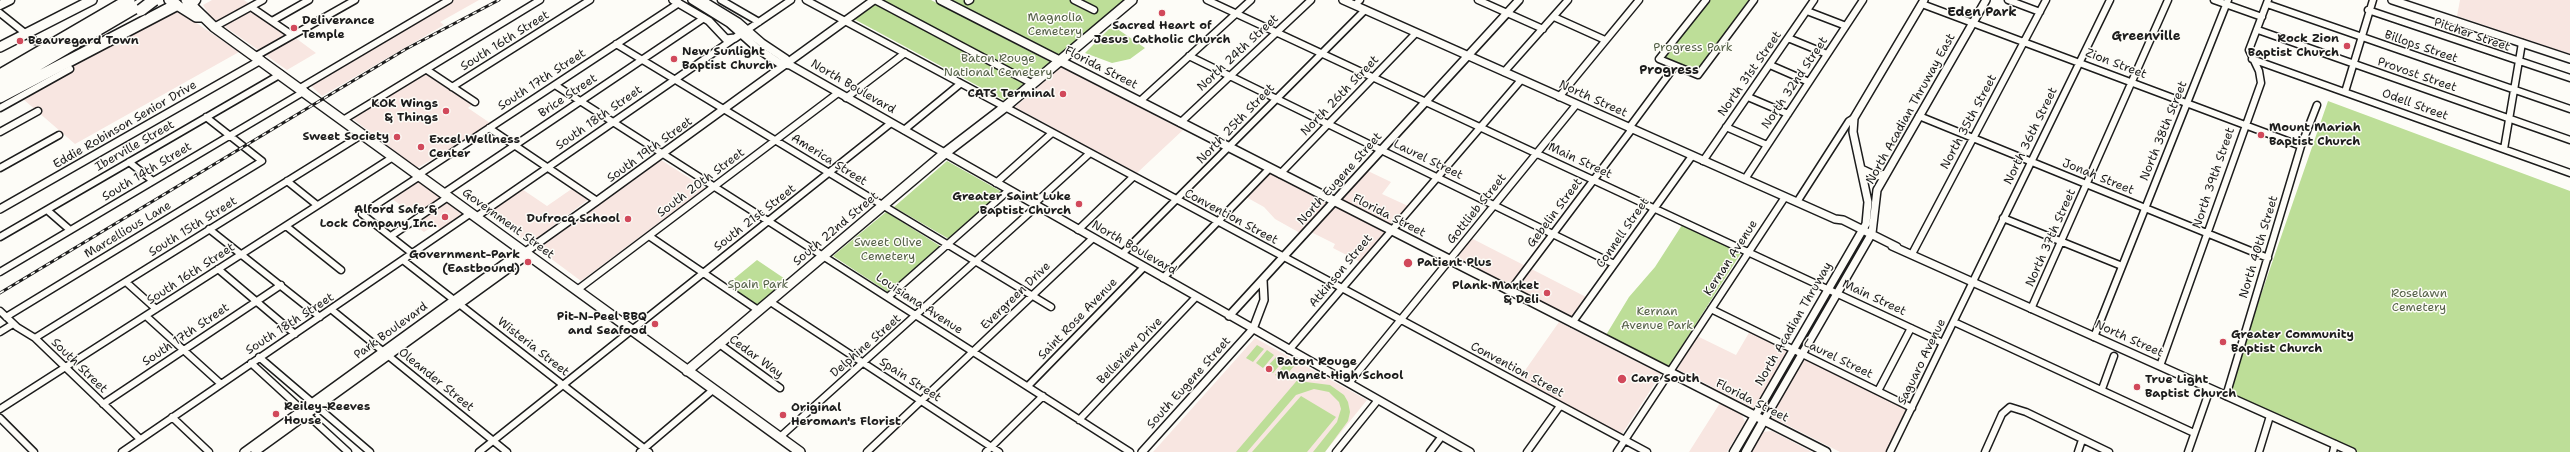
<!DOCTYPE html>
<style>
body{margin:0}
canvas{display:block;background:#fdfcf7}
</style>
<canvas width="2570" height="452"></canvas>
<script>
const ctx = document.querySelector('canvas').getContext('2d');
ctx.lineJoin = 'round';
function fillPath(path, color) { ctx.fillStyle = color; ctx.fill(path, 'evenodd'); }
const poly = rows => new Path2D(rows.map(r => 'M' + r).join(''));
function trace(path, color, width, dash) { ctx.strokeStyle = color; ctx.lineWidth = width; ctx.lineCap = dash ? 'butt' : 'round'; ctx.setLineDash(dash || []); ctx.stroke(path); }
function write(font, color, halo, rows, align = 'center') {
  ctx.font = font + ' "Shantell Sans",sans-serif'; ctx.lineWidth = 3; ctx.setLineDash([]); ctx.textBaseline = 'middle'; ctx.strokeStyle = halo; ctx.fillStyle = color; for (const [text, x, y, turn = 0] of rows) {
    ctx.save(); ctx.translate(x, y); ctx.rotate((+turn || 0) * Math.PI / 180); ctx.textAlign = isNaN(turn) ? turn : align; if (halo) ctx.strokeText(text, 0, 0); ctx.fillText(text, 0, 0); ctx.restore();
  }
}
fillPath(poly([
 [212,0,244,0,316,53,287,70,211,17,203,5],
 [452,0,479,0,440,22,444,25,322,96,309,84],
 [2460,0,2570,0,2570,54,2457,16],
 [176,11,195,22,239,52,75,144,23,99,74,69,70,66],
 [1061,67,1183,130,1137,173,1015,107],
 [427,70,475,102,468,108,493,125,417,168,353,119,392,91],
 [661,160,705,188,581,281,538,249],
 [1368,171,1391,182,1382,194,1408,206,1393,223,1387,223,1341,199],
 [1270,173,1327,202,1300,233,1275,219,1264,207,1246,197],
 [416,181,418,181,464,215,443,231,435,225,424,232,410,222,416,217,391,198],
 [519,187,547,206,573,188,589,199,529,244,484,211],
 [1332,207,1337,207,1385,232,1360,262,1333,248,1335,244,1311,232],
 [1471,238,1588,298,1572,317,1456,258],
 [1559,322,1661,374,1622,434,1519,379],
 [1750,331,1908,408,1887,452,1840,452,1677,369,1697,336,1736,355],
 [1255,338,1367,400,1325,452,1153,452],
 [1720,403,1742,415,1745,422,1727,452,1689,452],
 [1772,431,1812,452,1750,452,1761,432]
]), '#f8e6e1');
fillPath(poly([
 [880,0,931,0,1050,62,1004,100,854,19],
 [952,0,1125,0,1059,55],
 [1710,0,1749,0,1696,72,1665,58],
 [1116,28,1145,48,1130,59,1112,63,1085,53,1109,29],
 [2328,101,2570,191,2570,452,2356,452,2226,396],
 [947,161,1002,192,949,239,894,207],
 [886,212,940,246,888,292,833,256],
 [1682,225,1741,253,1669,366,1606,335,1629,297,1655,267],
 [757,260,791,283,758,310,724,287],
 [1257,345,1264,349,1253,362,1246,358],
 [1267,350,1274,355,1263,368,1256,363],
 [1277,356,1284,360,1273,373,1265,369],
 [1287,362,1294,366,1283,379,1275,375],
 [1300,377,1306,382,1330,385,1344,395,1348,402,1350,412,1348,421,1325,452,1313,452,1337,422,1341,409,1339,402,1329,392,1314,389,1296,395,1247,452,1236,452],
 [1301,396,1336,417,1307,452,1252,452]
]), '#bdde98');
const minor = poly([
 [721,0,759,22],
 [806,0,1647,452],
 [875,0,1033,84],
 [1074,0,1094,10],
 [1207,0,1943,343],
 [1478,0,1543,29],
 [1706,0,1659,59,1698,75,1754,0],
 [2008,0,2040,12],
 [2214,0,2262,17],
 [968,1,970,0],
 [1922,4,2301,146],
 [2267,4,2570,109],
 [1355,5,1360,0],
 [251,7,292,35],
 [2368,10,2570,78],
 [1807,11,1846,26],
 [0,13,35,41],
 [1554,17,1605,40],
 [272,21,309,0],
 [214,27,263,0],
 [747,30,791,0],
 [2258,30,2570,140],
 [1788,38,1827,54],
 [616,44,1051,307],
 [256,56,355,0],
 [1189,56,1614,264],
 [2252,59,2570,173],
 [1770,65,1809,82],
 [427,70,475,102],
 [1504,72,1568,0],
 [555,85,1130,452],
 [452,87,590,0],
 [300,88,449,0],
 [2345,92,2373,0],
 [1559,97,1639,0],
 [1748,97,1788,114],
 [846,98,905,53],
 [1139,102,1251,0],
 [0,108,70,69],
 [1919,116,2268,258],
 [343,120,540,0],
 [1180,123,1311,0],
 [1726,127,1767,145],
 [489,128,597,201],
 [1629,128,1675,66],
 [904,130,960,84],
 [0,132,38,111],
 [2504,149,2522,43],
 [1703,161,1814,0],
 [129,162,153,181],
 [0,168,59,135],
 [1280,174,1416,33],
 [418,175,679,3],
 [1745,179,1863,0],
 [287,181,317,205],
 [996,183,1052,133],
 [444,193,704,18],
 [1797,202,1849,121,1854,118],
 [1034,204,1090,153],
 [47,210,70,230],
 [476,217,735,38],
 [2003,218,2122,266],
 [286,226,341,270],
 [209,229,320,317],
 [1078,230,1133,177],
 [391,236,448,197],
 [649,236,758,310],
 [0,237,281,74],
 [413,254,362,214,420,176],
 [1122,254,1365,10],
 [1912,254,2046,0],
 [404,261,649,452],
 [218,269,295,334],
 [0,272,305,91],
 [1163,278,1269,169],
 [126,282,156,309],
 [577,290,838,93],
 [1510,291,1632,129],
 [888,297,1009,190],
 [769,301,999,452],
 [1711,309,1912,408],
 [2031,309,2168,0],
 [332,310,507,452],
 [0,311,17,327,35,338,140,439],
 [146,316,221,384],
 [6,317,262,161,206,117],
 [1954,322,2194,433],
 [1572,323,1692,156],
 [0,332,13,324],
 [2094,337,2228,0],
 [35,338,363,134],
 [718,343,780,388],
 [1289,350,1521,80],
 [259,357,370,452],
 [251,363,348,452],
 [2160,366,2261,83,2259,71,2249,50,2268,0],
 [1349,383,1576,105],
 [1028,386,1144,267],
 [2102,389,2114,356],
 [1878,391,1911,328],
 [2226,396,2301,146,2317,105],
 [103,404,281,285],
 [0,409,393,157],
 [172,417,209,452],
 [0,418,34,452],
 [1079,420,1196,297],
 [780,437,1037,206],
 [122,452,471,213],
 [479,452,891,123],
 [640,452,714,389],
 [867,452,1093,238],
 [986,452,1043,396],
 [1336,452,1378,400],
 [1430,452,1442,436],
 [1527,452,1560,406],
 [1617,452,1785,197],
 [1890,452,2110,0],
 [1985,452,2002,414,2010,407,2026,412,2109,452],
 [2078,452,2082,440],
 [2188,452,2210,389],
 [2259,452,2270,416],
 [2333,452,2335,444]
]);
const tertiary = poly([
 [673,0,709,21,726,39,735,38,745,31],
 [692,0,729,23,758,49,779,63,790,65,1470,452],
 [702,0,738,22,762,43,786,59,787,63],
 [1343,0,1835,219,1843,220,1897,247],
 [2392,0,2570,59],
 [1861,169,1876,176,1886,174],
 [0,209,261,60],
 [1892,246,2352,452],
 [1229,316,1519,0],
 [1755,416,1866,224,1868,202,1853,132,1854,118,1924,0],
 [1764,420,1872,233,1877,190,1986,0],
 [244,452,516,255,524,253,597,201,874,0],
 [255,452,522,259,524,253],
 [1142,452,1253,329,1264,300,1263,280]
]);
const secondary = poly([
 [941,0,1826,452],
 [0,5,10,0],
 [192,5,196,0],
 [1734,452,1755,416],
 [1746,452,1764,420]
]);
const primary = poly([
 [169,0,196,17,201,17],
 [186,0,214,27,800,452],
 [0,47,92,0],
 [687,371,945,153,1005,107,1132,0]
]);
const motorway = poly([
 [0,75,129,0],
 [0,87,148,0],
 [0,97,176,5]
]);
trace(minor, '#1c1c1c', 9);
trace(tertiary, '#1c1c1c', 10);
trace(secondary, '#1c1c1c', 11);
trace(primary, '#1c1c1c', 12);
trace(motorway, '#1c1c1c', 14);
trace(minor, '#fdfcf7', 6);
trace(tertiary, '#fdfcf7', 7);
trace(secondary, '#fdfcf7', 8);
trace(primary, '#fdfcf7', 9);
trace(motorway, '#fdfcf7', 11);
const rail = poly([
 [0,293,406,49,499,0]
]);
trace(rail, '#1c1c1c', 3);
trace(rail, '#fdfcf7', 1.5, [4.5]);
const motorwayBridge = poly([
 [141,10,154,0]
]);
trace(motorwayBridge, '#1c1c1c', 14, []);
trace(motorwayBridge, '#fdfcf7', 11);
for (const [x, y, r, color] of [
 [1162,13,4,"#d1495b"],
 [294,28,4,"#d1495b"],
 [20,41,4,"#d1495b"],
 [2347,46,4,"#d1495b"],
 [674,59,4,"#d1495b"],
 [1063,94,4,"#d1495b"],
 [446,111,4,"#d1495b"],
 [2261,135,4,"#d1495b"],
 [397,137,4,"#d1495b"],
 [421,147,4,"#d1495b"],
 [1079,204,4,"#d1495b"],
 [445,217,4,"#d1495b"],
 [628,219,4,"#d1495b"],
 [528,262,4,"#d1495b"],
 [1408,263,5,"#d1495b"],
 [1547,293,4,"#d1495b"],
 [655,324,4,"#d1495b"],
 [2223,342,4,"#d1495b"],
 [1269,369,4,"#d1495b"],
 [1622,379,5,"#d1495b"],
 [2137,387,4,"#d1495b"],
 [276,414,4,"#d1495b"],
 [783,415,4,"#d1495b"]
]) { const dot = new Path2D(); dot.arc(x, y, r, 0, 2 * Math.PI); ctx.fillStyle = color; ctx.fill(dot); trace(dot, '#fdfcf7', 1.5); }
write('12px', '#546047', '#fdfcf7', [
 ["Magnolia",1055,18],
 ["Cemetery",1055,32],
 ["Progress Park",1693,48],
 ["Baton Rouge",998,59],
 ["National Cemetery",998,73],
 ["Sweet Olive",888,243],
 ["Cemetery",888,257],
 ["Spain Park",758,285],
 ["Roselawn",2419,294],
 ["Cemetery",2419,308],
 ["Kernan",1657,312],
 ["Avenue Park",1657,326]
]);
write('bold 12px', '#1c1c1c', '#fdfcf7', [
 ["Deliverance",302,21],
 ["Temple",302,35],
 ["Sacred Heart of",1162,26,"center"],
 ["Jesus Catholic Church",1162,40,"center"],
 ["Rock Zion",2339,39,"right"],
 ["Baptist Church",2339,53,"right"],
 ["Beauregard Town",28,41],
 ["New Sunlight",682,52],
 ["Baptist Church",682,66],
 ["CATS Terminal",1055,94,"right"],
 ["KOK Wings",438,104,"right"],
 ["& Things",438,118,"right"],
 ["Mount Mariah",2269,128],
 ["Baptist Church",2269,142],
 ["Sweet Society",389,137,"right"],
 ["Excel Wellness",429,140],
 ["Center",429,154],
 ["Greater Saint Luke",1071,197,"right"],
 ["Baptist Church",1071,211,"right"],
 ["Alford Safe &",437,210,"right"],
 ["Lock Company Inc.",437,224,"right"],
 ["Dufrocq School",620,219,"right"],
 ["Government-Park",520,255,"right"],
 ["(Eastbound)",520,269,"right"],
 ["Patient Plus",1417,263],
 ["Plank Market",1539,286,"right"],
 ["& Deli",1539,300,"right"],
 ["Pit-N-Peel BBQ",647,317,"right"],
 ["and Seafood",647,331,"right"],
 ["Greater Community",2231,335],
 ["Baptist Church",2231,349],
 ["Baton Rouge",1277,362],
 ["Magnet High School",1277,376],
 ["Care South",1631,379],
 ["True Light",2145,380],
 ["Baptist Church",2145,394],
 ["Reiley-Reeves",284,407],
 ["House",284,421],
 ["Original",791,408],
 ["Heroman's Florist",791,422]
], 'left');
write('12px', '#1c1c1c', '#fdfcf7', [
 ["Pitcher Street",2472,35,19],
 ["South 16th Street",505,41,-32],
 ["Billops Street",2421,47,19],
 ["North 24th Street",1238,53,-43],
 ["Zion Street",2116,64,21],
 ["Florida Street",1101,68,27],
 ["North 31st Street",1750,74,-55],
 ["Provost Street",2417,75,19],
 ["South 17th Street",542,80,-33],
 ["North 32nd Street",1795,83,-56],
 ["North Boulevard",853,87,30],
 ["Brice Street",568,96,-34],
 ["North 26th Street",1340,96,-46],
 ["North Street",1593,99,24],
 ["Odell Street",2415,105,20],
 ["North Acadian Thruway East",1911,109,-61],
 ["South 18th Street",599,118,-35],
 ["North 35th Street",1969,122,-62],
 ["North 25th Street",1236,124,-46],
 ["Eddie Robinson Senior Drive",125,125,-30],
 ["North 38th Street",2164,131,-68],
 ["North 36th Street",2031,136,-64],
 ["Iberville Street",135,146,-30],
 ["South 19th Street",650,150,-36],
 ["America Street",829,160,32],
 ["Laurel Street",1428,160,26],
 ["Main Street",1580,161,25],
 ["South 14th Street",147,172,-31],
 ["Jonah Street",2098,177,22],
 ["North 39th Street",2214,178,-71],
 ["North Eugene Street",1340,179,-48],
 ["South 20th Street",701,183,-37],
 ["Gottlieb Street",1477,209,-51],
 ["Gebelin Street",1555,213,-53],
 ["Florida Street",1389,216,27],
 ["Convention Street",1231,217,28],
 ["South 21st Street",755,218,-38],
 ["Government Street",508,224,36],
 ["South 15th Street",193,227,-32],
 ["South 22nd Street",836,229,-40],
 ["Marcellious Lane",128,230,-31],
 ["Connell Street",1623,233,-55],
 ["North 37th Street",2051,238,-66],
 ["North 40th Street",2259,247,-73],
 ["North Boulevard",1134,248,30],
 ["Kernan Avenue",1731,258,-57],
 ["Atkinson Street",1341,271,-50],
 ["South 16th Street",191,274,-33],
 ["Evergreen Drive",1016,296,-44],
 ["Main Street",1874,298,25],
 ["Louisiana Avenue",919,304,33],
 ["Saint Rose Avenue",1078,319,-46],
 ["South 18th Street",290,324,-33],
 ["North Acadian Thruway",1794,324,-60],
 ["Park Boulevard",391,331,-36],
 ["South 17th Street",186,335,-34],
 ["North Street",2129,339,24],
 ["Delphine Street",866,346,-41],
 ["Wisteria Street",533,347,38],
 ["Belleview Drive",1130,351,-46],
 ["Cedar Way",756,357,36],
 ["Laurel Street",1838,359,26],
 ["Saguaro Avenue",1922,362,-64],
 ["South Street",79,366,44],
 ["Convention Street",1517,370,28],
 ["Oleander Street",436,380,39],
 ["Spain Street",910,380,33],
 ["South Eugene Street",1189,383,-48],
 ["Florida Street",1752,401,27]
]);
write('bold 13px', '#1c1c1c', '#fdfcf7', [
 ["Eden Park",1982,13],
 ["Greenville",2146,37],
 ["Progress",1669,71]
]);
</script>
